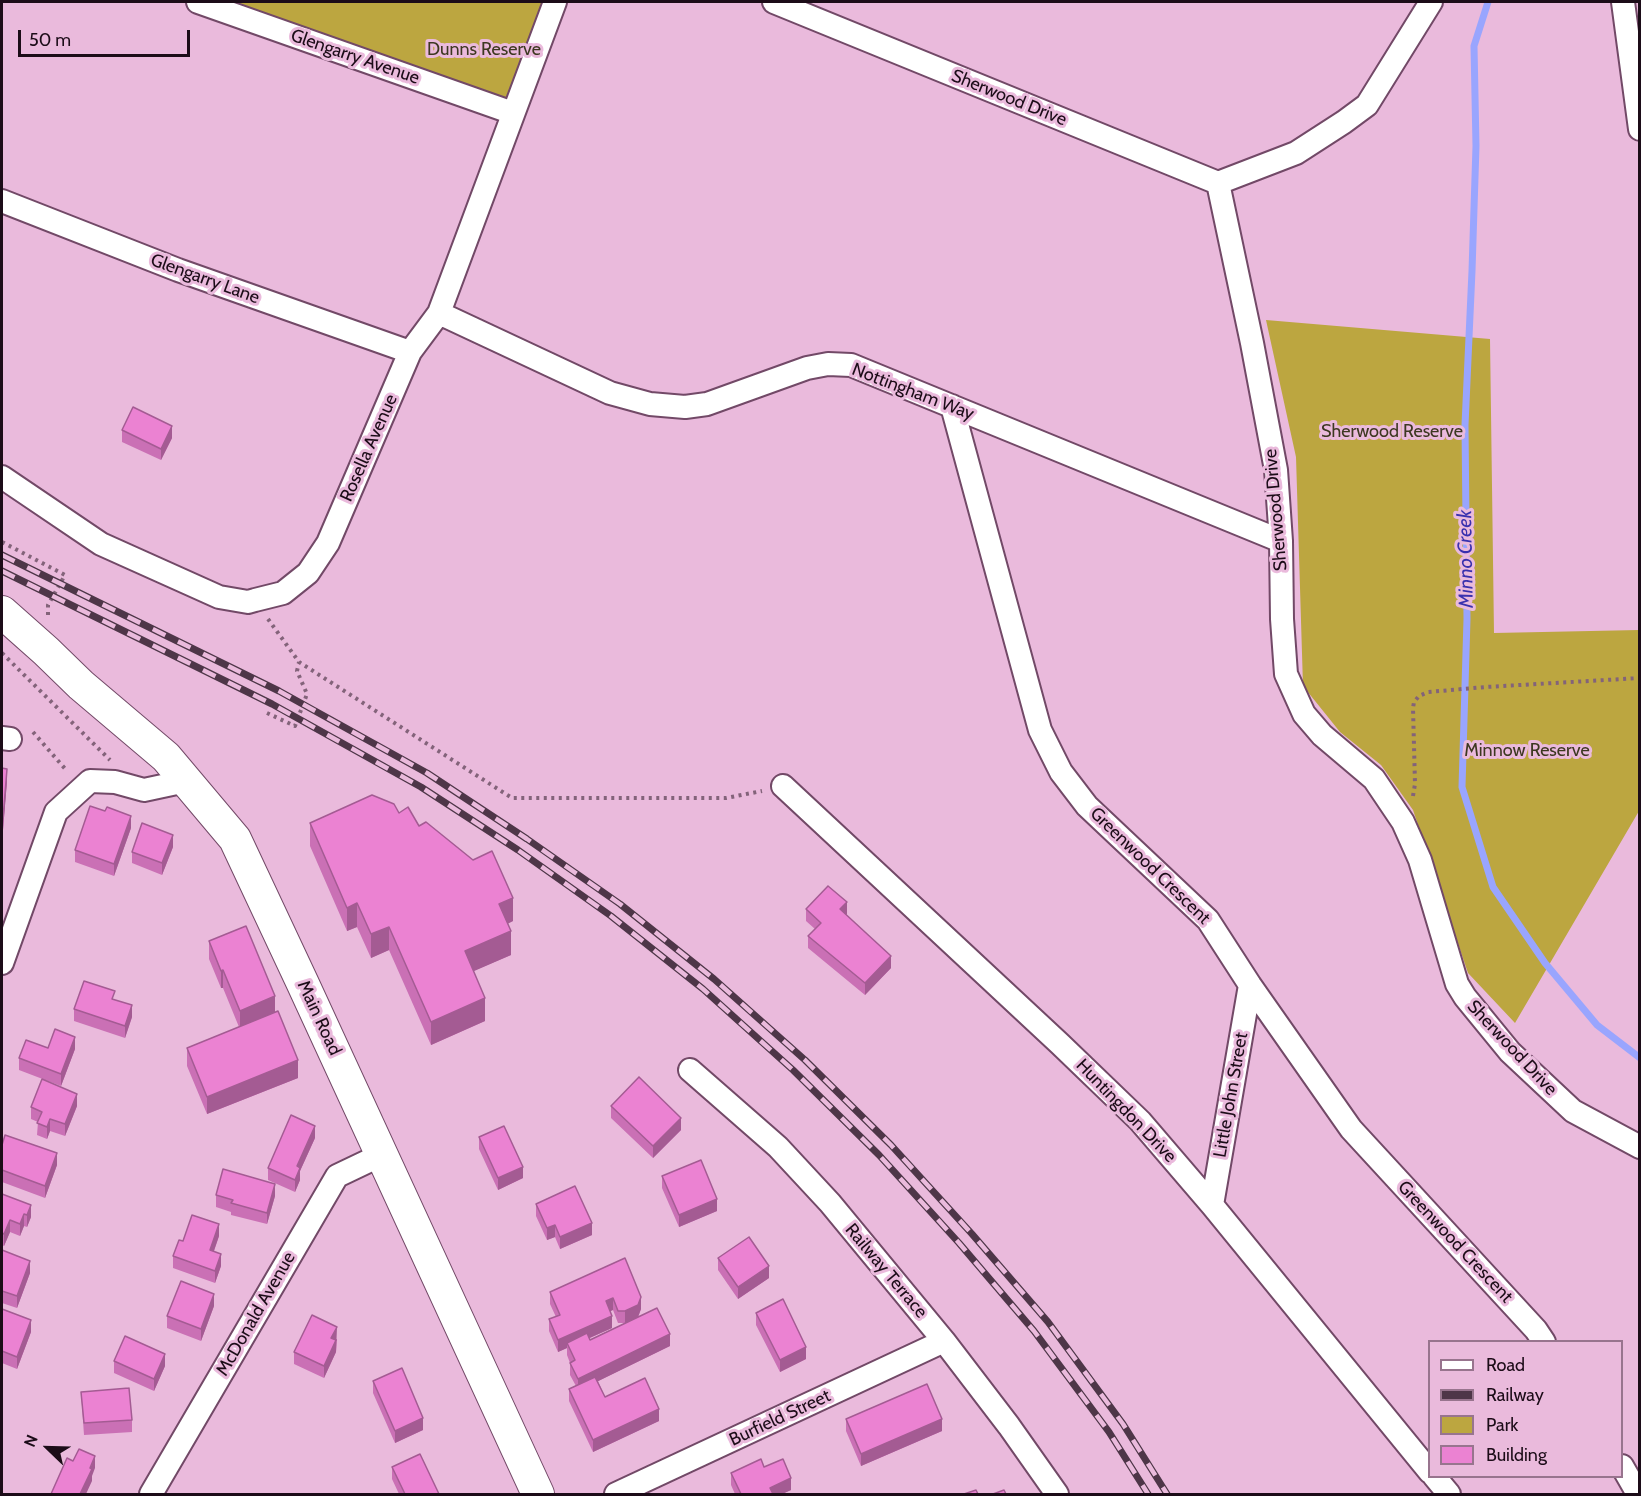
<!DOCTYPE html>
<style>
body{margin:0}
#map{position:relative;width:1641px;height:1496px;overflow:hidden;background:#eabadc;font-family:Cabin,sans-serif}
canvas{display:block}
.frame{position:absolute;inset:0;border:3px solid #1c0c18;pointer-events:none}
.legend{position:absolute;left:1428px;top:1340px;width:195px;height:138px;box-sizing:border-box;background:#eabadc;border:2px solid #98748e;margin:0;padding:8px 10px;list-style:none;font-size:18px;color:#1c0c18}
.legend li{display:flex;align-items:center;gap:12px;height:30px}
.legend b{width:30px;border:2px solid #98748e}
.north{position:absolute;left:18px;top:1418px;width:60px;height:60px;-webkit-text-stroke:4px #eabadc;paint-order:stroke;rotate:293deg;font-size:16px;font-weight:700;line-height:24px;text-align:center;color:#1c0c18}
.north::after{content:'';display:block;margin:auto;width:21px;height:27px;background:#1c0c18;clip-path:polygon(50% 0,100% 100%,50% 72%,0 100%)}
.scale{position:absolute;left:18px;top:30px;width:172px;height:27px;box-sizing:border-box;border:3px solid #1c0c18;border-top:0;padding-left:8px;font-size:18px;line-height:21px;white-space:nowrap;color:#1c0c18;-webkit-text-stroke:4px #eabadc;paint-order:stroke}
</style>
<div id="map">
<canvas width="1641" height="1496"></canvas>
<div class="frame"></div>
<ul class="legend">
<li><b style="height:8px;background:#fff"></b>Road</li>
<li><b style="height:8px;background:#4e3648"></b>Railway</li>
<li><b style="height:16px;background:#bca640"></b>Park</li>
<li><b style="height:16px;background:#eb82d2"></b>Building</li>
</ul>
<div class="north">N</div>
<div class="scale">50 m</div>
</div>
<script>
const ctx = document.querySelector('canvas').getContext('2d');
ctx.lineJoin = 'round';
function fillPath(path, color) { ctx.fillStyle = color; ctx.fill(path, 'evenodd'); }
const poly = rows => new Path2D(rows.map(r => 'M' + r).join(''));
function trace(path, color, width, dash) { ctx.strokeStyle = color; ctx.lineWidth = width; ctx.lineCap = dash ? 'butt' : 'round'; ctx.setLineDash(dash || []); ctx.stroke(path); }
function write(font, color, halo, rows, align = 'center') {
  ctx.font = font + ' Cabin,sans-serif'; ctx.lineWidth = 6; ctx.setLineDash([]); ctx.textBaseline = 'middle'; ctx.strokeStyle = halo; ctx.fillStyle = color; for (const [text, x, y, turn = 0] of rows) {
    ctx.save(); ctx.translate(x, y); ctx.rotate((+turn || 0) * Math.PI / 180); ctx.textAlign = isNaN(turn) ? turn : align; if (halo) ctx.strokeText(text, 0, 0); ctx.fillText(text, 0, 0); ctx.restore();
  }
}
fillPath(poly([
 [198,2,555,2,513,113],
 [1266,320,1490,339,1494,633,1639,630,1639,811,1515,1023,1468,973,1413,810,1381,765,1340,732,1303,686,1296,457]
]), '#bca640');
trace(poly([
 [1488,2,1474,46,1476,146,1472,271,1465,425,1467,619,1462,787,1493,887,1545,963,1597,1025,1640,1058]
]), '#99a5fe', 7);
const street = poly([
 [198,2,513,113],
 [774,2,1218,183],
 [1623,2,1640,129],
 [1218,183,1252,343,1276,470,1281,541,1282,619,1286,674,1304,714,1322,735,1374,779,1403,822,1420,860,1457,984,1465,997,1510,1052,1573,1111,1640,1147],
 [1218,183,1296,153,1344,122,1367,105,1431,2],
 [2,201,178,270,410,352],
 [439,313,610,393,650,404,685,407,707,404,807,368,828,364,851,365,1281,541],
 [952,406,1040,730,1061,772,1087,806,1208,920,1250,985,1351,1129,1536,1330,1544,1342],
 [2,477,101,544,219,597,248,602,255,600,283,593,308,573,328,543,410,352,439,313,555,2],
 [2,738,10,739],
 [783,786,1060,1044,1140,1121,1212,1205,1430,1472],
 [2,963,56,812,90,781,115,782,144,790,186,781],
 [690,1070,778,1147,830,1203,944,1341,1009,1426,1057,1494],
 [1212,1205,1250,985],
 [1622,1466,1638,1494],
 [1434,1476,1449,1494],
 [151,1494,337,1176,381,1155],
 [616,1494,944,1341]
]);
const secondary = poly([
 [2,612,46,651,81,685,166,757,235,839,303,984,538,1494]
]);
trace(street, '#724967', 26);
trace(secondary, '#724967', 34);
trace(poly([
 [2,542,65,575,48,605,48,617],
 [268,619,299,662,512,798,726,798,762,791],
 [2,653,110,760],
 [267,713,295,726,307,694,297,671,299,662],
 [33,732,67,771],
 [1413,796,1415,784,1413,708,1414,702,1419,696,1428,692,1486,687,1640,678]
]), '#83637a', 4, [3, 4.5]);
trace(street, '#fff', 22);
trace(secondary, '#fff', 32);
const rail = poly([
 [2,555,279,691,427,773,527,839,620,904,714,979,805,1060,891,1145,972,1234,1048,1322,1123,1424,1167,1494],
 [2,571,272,704,421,787,518,850,611,916,703,989,793,1070,879,1155,959,1243,1034,1331,1109,1432,1148,1494]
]);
trace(rail, '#4e3648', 7);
trace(rail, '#eabadc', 4.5, [14]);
fillPath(poly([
 [122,430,172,438,161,460,122,442],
 [2,768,7,781,3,830,2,830],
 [399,813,419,826,513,921,507,924,511,955,473,971,485,1021,431,1045,389,950,371,958,357,927,347,931,310,846,310,823],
 [131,828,114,876,75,862,75,850],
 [173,847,162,875,132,863,132,852],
 [806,909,847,914,846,915,891,968,865,995,808,948,808,936,815,929,806,921],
 [209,941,275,1012,298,1078,207,1114,187,1066,187,1048,239,1027,223,988,221,988,209,959],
 [74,1009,132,1017,125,1038,74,1021],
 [48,1048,75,1049,61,1086,19,1070,19,1058],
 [77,1106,65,1136,50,1131,47,1139,37,1135,38,1122,31,1119,31,1107],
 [611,1106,681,1130,653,1158,611,1118],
 [479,1137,523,1178,498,1190,479,1149],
 [315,1138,300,1171,300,1180,295,1192,268,1180,268,1168],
 [2,1145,57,1165,45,1198,2,1182],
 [662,1176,717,1211,679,1227,662,1188],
 [2,1194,31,1217,27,1227,24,1226,20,1236,10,1232,4,1246,2,1245],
 [216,1195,275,1196,267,1224,231,1215,231,1212,216,1207],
 [536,1204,592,1235,560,1249,555,1237,547,1240,536,1216],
 [219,1236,214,1251,221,1266,215,1283,173,1268,173,1256,183,1241],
 [2,1250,30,1273,17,1308,2,1303],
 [625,1258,641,1309,638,1317,670,1346,598,1381,605,1397,659,1421,593,1452,569,1401,569,1389,576,1386,570,1375,570,1363,567,1355,567,1348,558,1352,549,1331,549,1319,556,1317,550,1304,550,1292],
 [613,1310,618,1323,625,1323,590,1340,590,1338,612,1328,610,1311],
 [718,1258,769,1278,738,1299,718,1270],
 [214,1306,201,1341,167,1328,167,1316],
 [2,1309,31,1332,17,1369,2,1363],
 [756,1313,806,1359,780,1372,756,1325],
 [337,1339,336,1352,324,1378,294,1364,294,1352],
 [114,1361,165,1366,154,1391,114,1373],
 [373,1381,423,1430,395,1443,373,1393],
 [81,1392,132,1420,132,1432,84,1435],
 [846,1419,942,1431,861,1466,846,1431],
 [392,1467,439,1494,399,1494,392,1479],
 [764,1467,791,1490,782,1494,735,1494,731,1485,731,1473]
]), '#ca70b5');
fillPath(poly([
 [172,426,172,438,161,460,161,449],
 [7,769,7,781,3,830,3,818],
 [131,816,131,828,114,876,114,864],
 [173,835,173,847,162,875,162,863],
 [513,898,513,921,499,928,499,904],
 [847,902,847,914,840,921,840,909],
 [357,903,357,927,347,931,347,908],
 [389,927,389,950,371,958,371,934],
 [511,931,511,955,465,975,465,951],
 [891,956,891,968,865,995,865,983],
 [223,970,223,988,221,988,221,971],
 [275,996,275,1014,240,1029,240,1011],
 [485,998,485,1021,431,1045,431,1022],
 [132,1005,132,1017,125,1038,125,1026],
 [75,1037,75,1049,61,1086,61,1074],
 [298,1060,298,1078,207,1114,207,1097],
 [77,1094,77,1106,65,1136,65,1124],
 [681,1118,681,1130,653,1158,653,1146],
 [50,1119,50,1131,47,1139,47,1127],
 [315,1126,315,1138,300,1171,300,1180,295,1192,295,1180,297,1166],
 [57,1153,57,1165,45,1198,45,1186],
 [523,1167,523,1178,498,1190,498,1178],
 [275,1184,275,1196,267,1224,267,1213],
 [717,1199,717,1211,679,1227,679,1215],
 [31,1205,31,1217,27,1227,27,1215],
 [24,1214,24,1226,20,1236,20,1224],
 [10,1220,10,1232,4,1246,4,1234],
 [592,1223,592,1235,560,1249,560,1237],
 [219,1224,219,1236,210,1262,210,1250],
 [555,1225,555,1237,547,1240,547,1228],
 [221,1254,221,1266,215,1283,215,1271],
 [30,1261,30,1273,17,1308,17,1296],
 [769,1266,769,1278,738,1299,738,1287],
 [214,1294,214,1306,201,1341,201,1329],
 [641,1297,641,1309,638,1317,625,1323,625,1311],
 [613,1298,613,1310,606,1313,606,1301],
 [612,1316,612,1328,569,1347,567,1343,567,1348,558,1352,558,1340],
 [31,1320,31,1332,17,1369,17,1357],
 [337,1327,336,1352,324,1378,324,1366,331,1338],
 [670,1334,670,1346,578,1391,578,1379],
 [806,1347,806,1359,780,1372,780,1360],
 [165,1354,165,1366,154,1391,154,1379],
 [659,1409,659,1421,593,1452,593,1440],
 [423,1418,423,1430,395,1443,395,1431],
 [942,1419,942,1431,861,1466,861,1454],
 [95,1456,95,1468,92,1476,92,1481,86,1494,80,1494],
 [791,1478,791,1490,782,1494,770,1494,770,1488]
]), '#a45b93');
const building = poly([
 [133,407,172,426,161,449,122,430,133,407],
 [2,768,7,769,3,818,2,818,2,768],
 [372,795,394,804,399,813,408,807,419,826,426,822,473,860,492,851,513,898,499,904,511,931,465,951,485,998,431,1022,389,927,371,934,357,903,347,908,310,823,372,795],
 [90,806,105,811,107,807,131,816,114,864,75,850,90,806],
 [142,823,173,835,162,863,132,852,142,823],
 [828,886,847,902,840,909,891,956,865,983,808,936,821,923,806,909,828,886],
 [246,926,275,996,240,1011,223,970,221,971,209,941,246,926],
 [84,981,115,991,112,999,132,1005,125,1026,74,1009,84,981],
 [278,1011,298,1060,207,1097,187,1048,278,1011],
 [55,1029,75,1037,61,1074,19,1058,26,1040,48,1048,55,1029],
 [639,1077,681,1118,653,1146,611,1106,639,1077],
 [42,1079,77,1094,65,1124,50,1119,47,1127,37,1123,42,1112,31,1107,42,1079],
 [291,1115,315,1126,297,1166,300,1168,295,1180,268,1168,291,1115],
 [504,1126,523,1167,498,1178,479,1137,504,1126],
 [5,1135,57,1153,45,1186,2,1170,2,1145,5,1135],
 [701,1160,717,1199,679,1215,662,1176,701,1160],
 [223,1169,275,1184,267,1213,231,1203,233,1200,216,1195,223,1169],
 [575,1186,592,1223,560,1237,555,1225,547,1228,536,1204,575,1186],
 [2,1194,31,1205,27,1215,24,1214,20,1224,10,1220,4,1234,2,1233,2,1194],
 [192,1215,219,1224,210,1250,221,1254,215,1271,173,1256,179,1240,183,1241,192,1215],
 [749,1237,769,1266,738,1287,718,1258,749,1237],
 [2,1250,30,1261,17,1296,2,1291,2,1250],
 [625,1258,641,1297,638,1305,625,1311,618,1311,613,1298,606,1301,612,1316,558,1340,549,1319,560,1315,550,1292,625,1258],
 [181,1281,214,1294,201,1329,167,1316,181,1281],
 [783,1299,806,1347,780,1360,756,1313,783,1299],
 [657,1308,670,1334,578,1379,570,1363,575,1360,567,1343,587,1333,590,1340,657,1308],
 [2,1309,31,1320,17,1357,2,1351,2,1309],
 [312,1315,337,1327,331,1338,336,1340,324,1366,294,1352,312,1315],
 [125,1336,165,1354,154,1379,114,1361,125,1336],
 [402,1368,423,1418,395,1431,373,1381,402,1368],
 [595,1377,605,1397,645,1378,659,1409,593,1440,569,1389,595,1377],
 [927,1384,942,1419,861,1454,846,1419,927,1384],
 [129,1388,132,1420,84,1423,81,1392,129,1388],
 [79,1449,95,1456,90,1468,92,1469,80,1494,51,1494,67,1458,73,1461,79,1449],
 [420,1454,439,1494,405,1494,392,1467,420,1454],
 [761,1459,764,1467,783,1459,791,1478,770,1488,773,1494,741,1494,731,1473,761,1459],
 [976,1490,978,1494,964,1494,976,1490],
 [1004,1490,1006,1494,993,1494,1004,1490]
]);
fillPath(building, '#eb82d2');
trace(building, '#a45b93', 1.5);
write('18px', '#3d3821', '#eabadc', [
 ["Dunns Reserve",484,50],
 ["Sherwood Reserve",1392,432],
 ["Minnow Reserve",1527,751]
]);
write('18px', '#1c0c18', '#eabadc', [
 ["Glengarry Avenue",355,57,19],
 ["Sherwood Drive",1009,98,22],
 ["Glengarry Lane",205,279,20],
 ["Nottingham Way",913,392,21],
 ["Rosella Avenue",369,448,-66],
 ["Sherwood Drive",1276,510,-95],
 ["Greenwood Crescent",1150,866,44],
 ["Main Road",319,1018,65],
 ["Sherwood Drive",1512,1048,47],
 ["Little John Street",1231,1095,-80],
 ["Huntingdon Drive",1126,1111,46],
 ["Greenwood Crescent",1455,1242,47],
 ["Railway Terrace",886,1271,50],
 ["McDonald Avenue",256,1314,-60],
 ["Burfield Street",780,1418,-25]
]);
write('italic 20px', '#3931ae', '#eabadc', [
 ["Minno Creek",1466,559,-91]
]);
</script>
